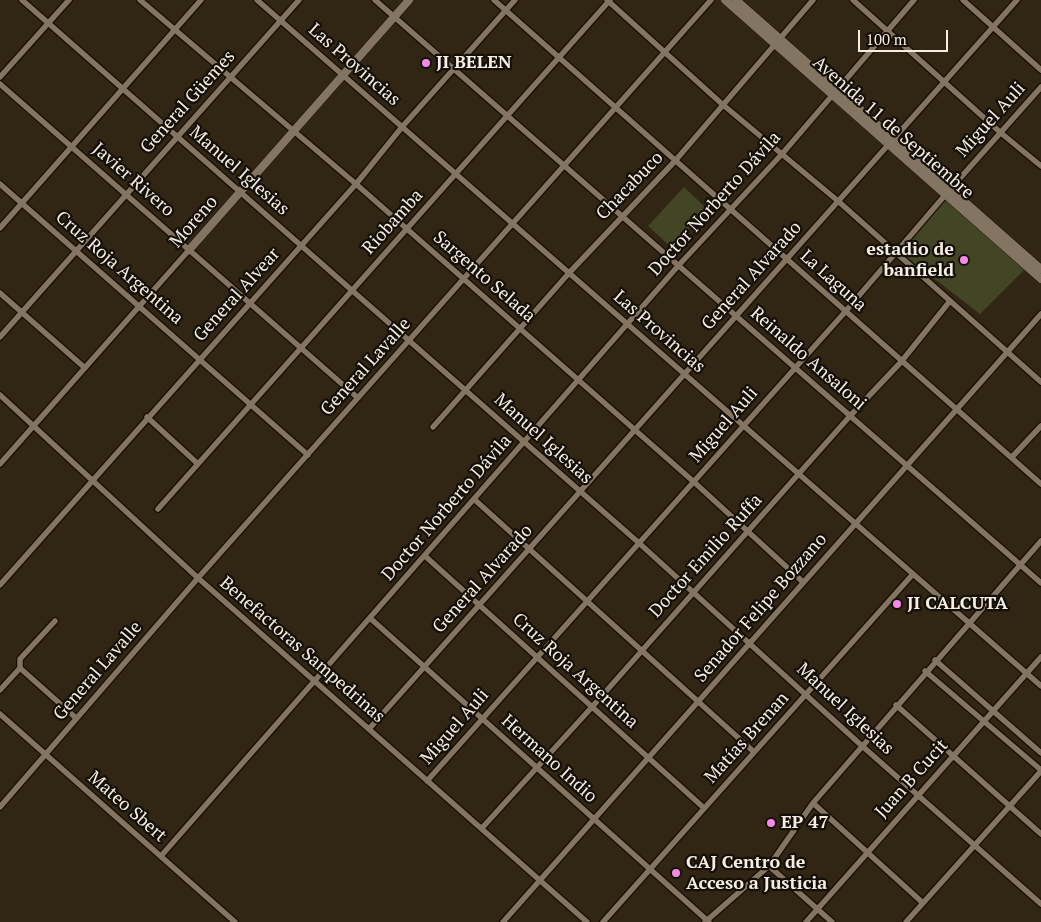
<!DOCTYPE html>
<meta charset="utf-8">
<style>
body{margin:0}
#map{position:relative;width:1041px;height:922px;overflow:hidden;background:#312514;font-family:"PT Serif",serif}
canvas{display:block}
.scale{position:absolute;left:858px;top:30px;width:90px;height:22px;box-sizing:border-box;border:2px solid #f6eee3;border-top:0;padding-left:6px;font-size:15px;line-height:18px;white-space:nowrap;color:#f6eee3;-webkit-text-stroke:4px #140f08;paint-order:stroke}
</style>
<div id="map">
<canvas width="1041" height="922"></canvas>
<div class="scale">100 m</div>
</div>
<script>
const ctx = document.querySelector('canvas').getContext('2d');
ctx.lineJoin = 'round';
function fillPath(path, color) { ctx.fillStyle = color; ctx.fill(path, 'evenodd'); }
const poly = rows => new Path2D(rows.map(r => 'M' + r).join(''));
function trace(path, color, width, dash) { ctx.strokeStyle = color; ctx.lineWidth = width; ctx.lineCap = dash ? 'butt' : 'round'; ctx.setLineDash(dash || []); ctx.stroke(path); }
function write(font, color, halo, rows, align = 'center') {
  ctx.font = font + ' "PT Serif",serif'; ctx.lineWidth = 4.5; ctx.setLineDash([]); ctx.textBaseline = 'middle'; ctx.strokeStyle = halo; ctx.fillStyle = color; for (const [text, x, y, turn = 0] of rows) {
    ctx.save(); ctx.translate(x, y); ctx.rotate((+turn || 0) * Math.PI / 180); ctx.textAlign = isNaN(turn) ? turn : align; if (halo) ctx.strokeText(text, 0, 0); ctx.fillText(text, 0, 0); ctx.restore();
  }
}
fillPath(poly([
 [684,187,707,209,672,248,648,226],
 [943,197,1026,268,980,314,901,253]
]), '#434625');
const street = poly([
 [22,0,639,543,861,745,1041,904],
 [140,0,356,184,694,482,803,582],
 [257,0,1041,686],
 [375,0,1041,583],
 [494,0,1041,484],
 [607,0,722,104,838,201,1041,382],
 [853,0,1001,133,1041,166],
 [963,0,1041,70],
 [0,77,69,0],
 [0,84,358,398],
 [0,184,308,455],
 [0,228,201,0],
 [0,293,85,368],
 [0,337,299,0],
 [0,395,198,578,587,922],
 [147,417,198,464],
 [433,427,569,273,675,161,813,0],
 [1012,457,1041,426],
 [0,464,189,250],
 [475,500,754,752],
 [158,509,610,0],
 [425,556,704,808],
 [0,585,356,184,402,127,515,0],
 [370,618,709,922],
 [935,660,1041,753],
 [20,668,76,718],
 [925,671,1041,770],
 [0,690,20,668,20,659,55,621],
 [896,705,1041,834],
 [0,714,235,922],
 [369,729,1017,0],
 [427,781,845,312,946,194,1041,87],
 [813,803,923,903],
 [0,807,198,578,711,0],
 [482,828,592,707,850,416,901,362,950,301],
 [161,856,678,266,782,154,914,0],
 [769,866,832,922],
 [503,922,1041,314],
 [603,922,913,574],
 [705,922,769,866,813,803,1041,541],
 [806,922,1041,657],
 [906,922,1041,771]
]);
const secondary = poly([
 [725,0,1041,279],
 [736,0,1041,269],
 [189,250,409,0]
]);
trace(street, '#180e01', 8);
trace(secondary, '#180e01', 9);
trace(street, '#837562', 5.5);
trace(secondary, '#837562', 8);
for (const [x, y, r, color] of [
 [426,63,5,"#f788eb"],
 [964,260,5,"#f788eb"],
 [897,604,5,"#f788eb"],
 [771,823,5,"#f788eb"],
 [676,873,5,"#f788eb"]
]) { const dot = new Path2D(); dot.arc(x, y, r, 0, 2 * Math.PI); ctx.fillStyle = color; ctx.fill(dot); trace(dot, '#140f08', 2); }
write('bold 18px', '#f6eee3', '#140f08', [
 ["JI BELEN",436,63],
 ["estadio de",954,250,"right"],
 ["banfield",954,271,"right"],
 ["JI CALCUTA",907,604],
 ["EP 47",781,823],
 ["CAJ Centro de",686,863],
 ["Acceso a Justicia",686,884]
], 'left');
write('18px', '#f6eee3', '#140f08', [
 ["Las Provincias",354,65,41],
 ["General Güemes",188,102,-48],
 ["Miguel Auli",991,120,-48],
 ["Avenida 11 de Septiembre",893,128,41],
 ["Manuel Iglesias",239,171,41],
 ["Javier Rivero",133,180,41],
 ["Chacabuco",630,186,-46],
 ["Doctor Norberto Dávila",715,204,-48],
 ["Moreno",194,222,-49],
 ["Riobamba",393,222,-48],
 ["Cruz Roja Argentina",119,268,41],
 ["General Alvarado",752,276,-48],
 ["Sargento Selada",484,277,41],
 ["La Laguna",833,281,42],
 ["General Alvear",237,295,-48],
 ["Las Provincias",659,332,41],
 ["Reinaldo Ansaloni",808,359,41],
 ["General Lavalle",366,367,-48],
 ["Miguel Auli",724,425,-49],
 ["Manuel Iglesias",543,439,42],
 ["Doctor Norberto Dávila",447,508,-49],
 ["Doctor Emilio Ruffa",706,556,-48],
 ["General Alvarado",483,579,-48],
 ["Senador Felipe Bozzano",761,608,-49],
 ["Benefactoras Sampedrinas",302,650,41],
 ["General Lavalle",98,671,-49],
 ["Cruz Roja Argentina",575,671,42],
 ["Manuel Iglesias",845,709,43],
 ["Miguel Auli",455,727,-49],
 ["Matías Brenan",747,738,-48],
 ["Hermano Indio",549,759,42],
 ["Juan B Cucit",912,779,-48],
 ["Mateo Sbert",127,807,41]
]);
</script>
